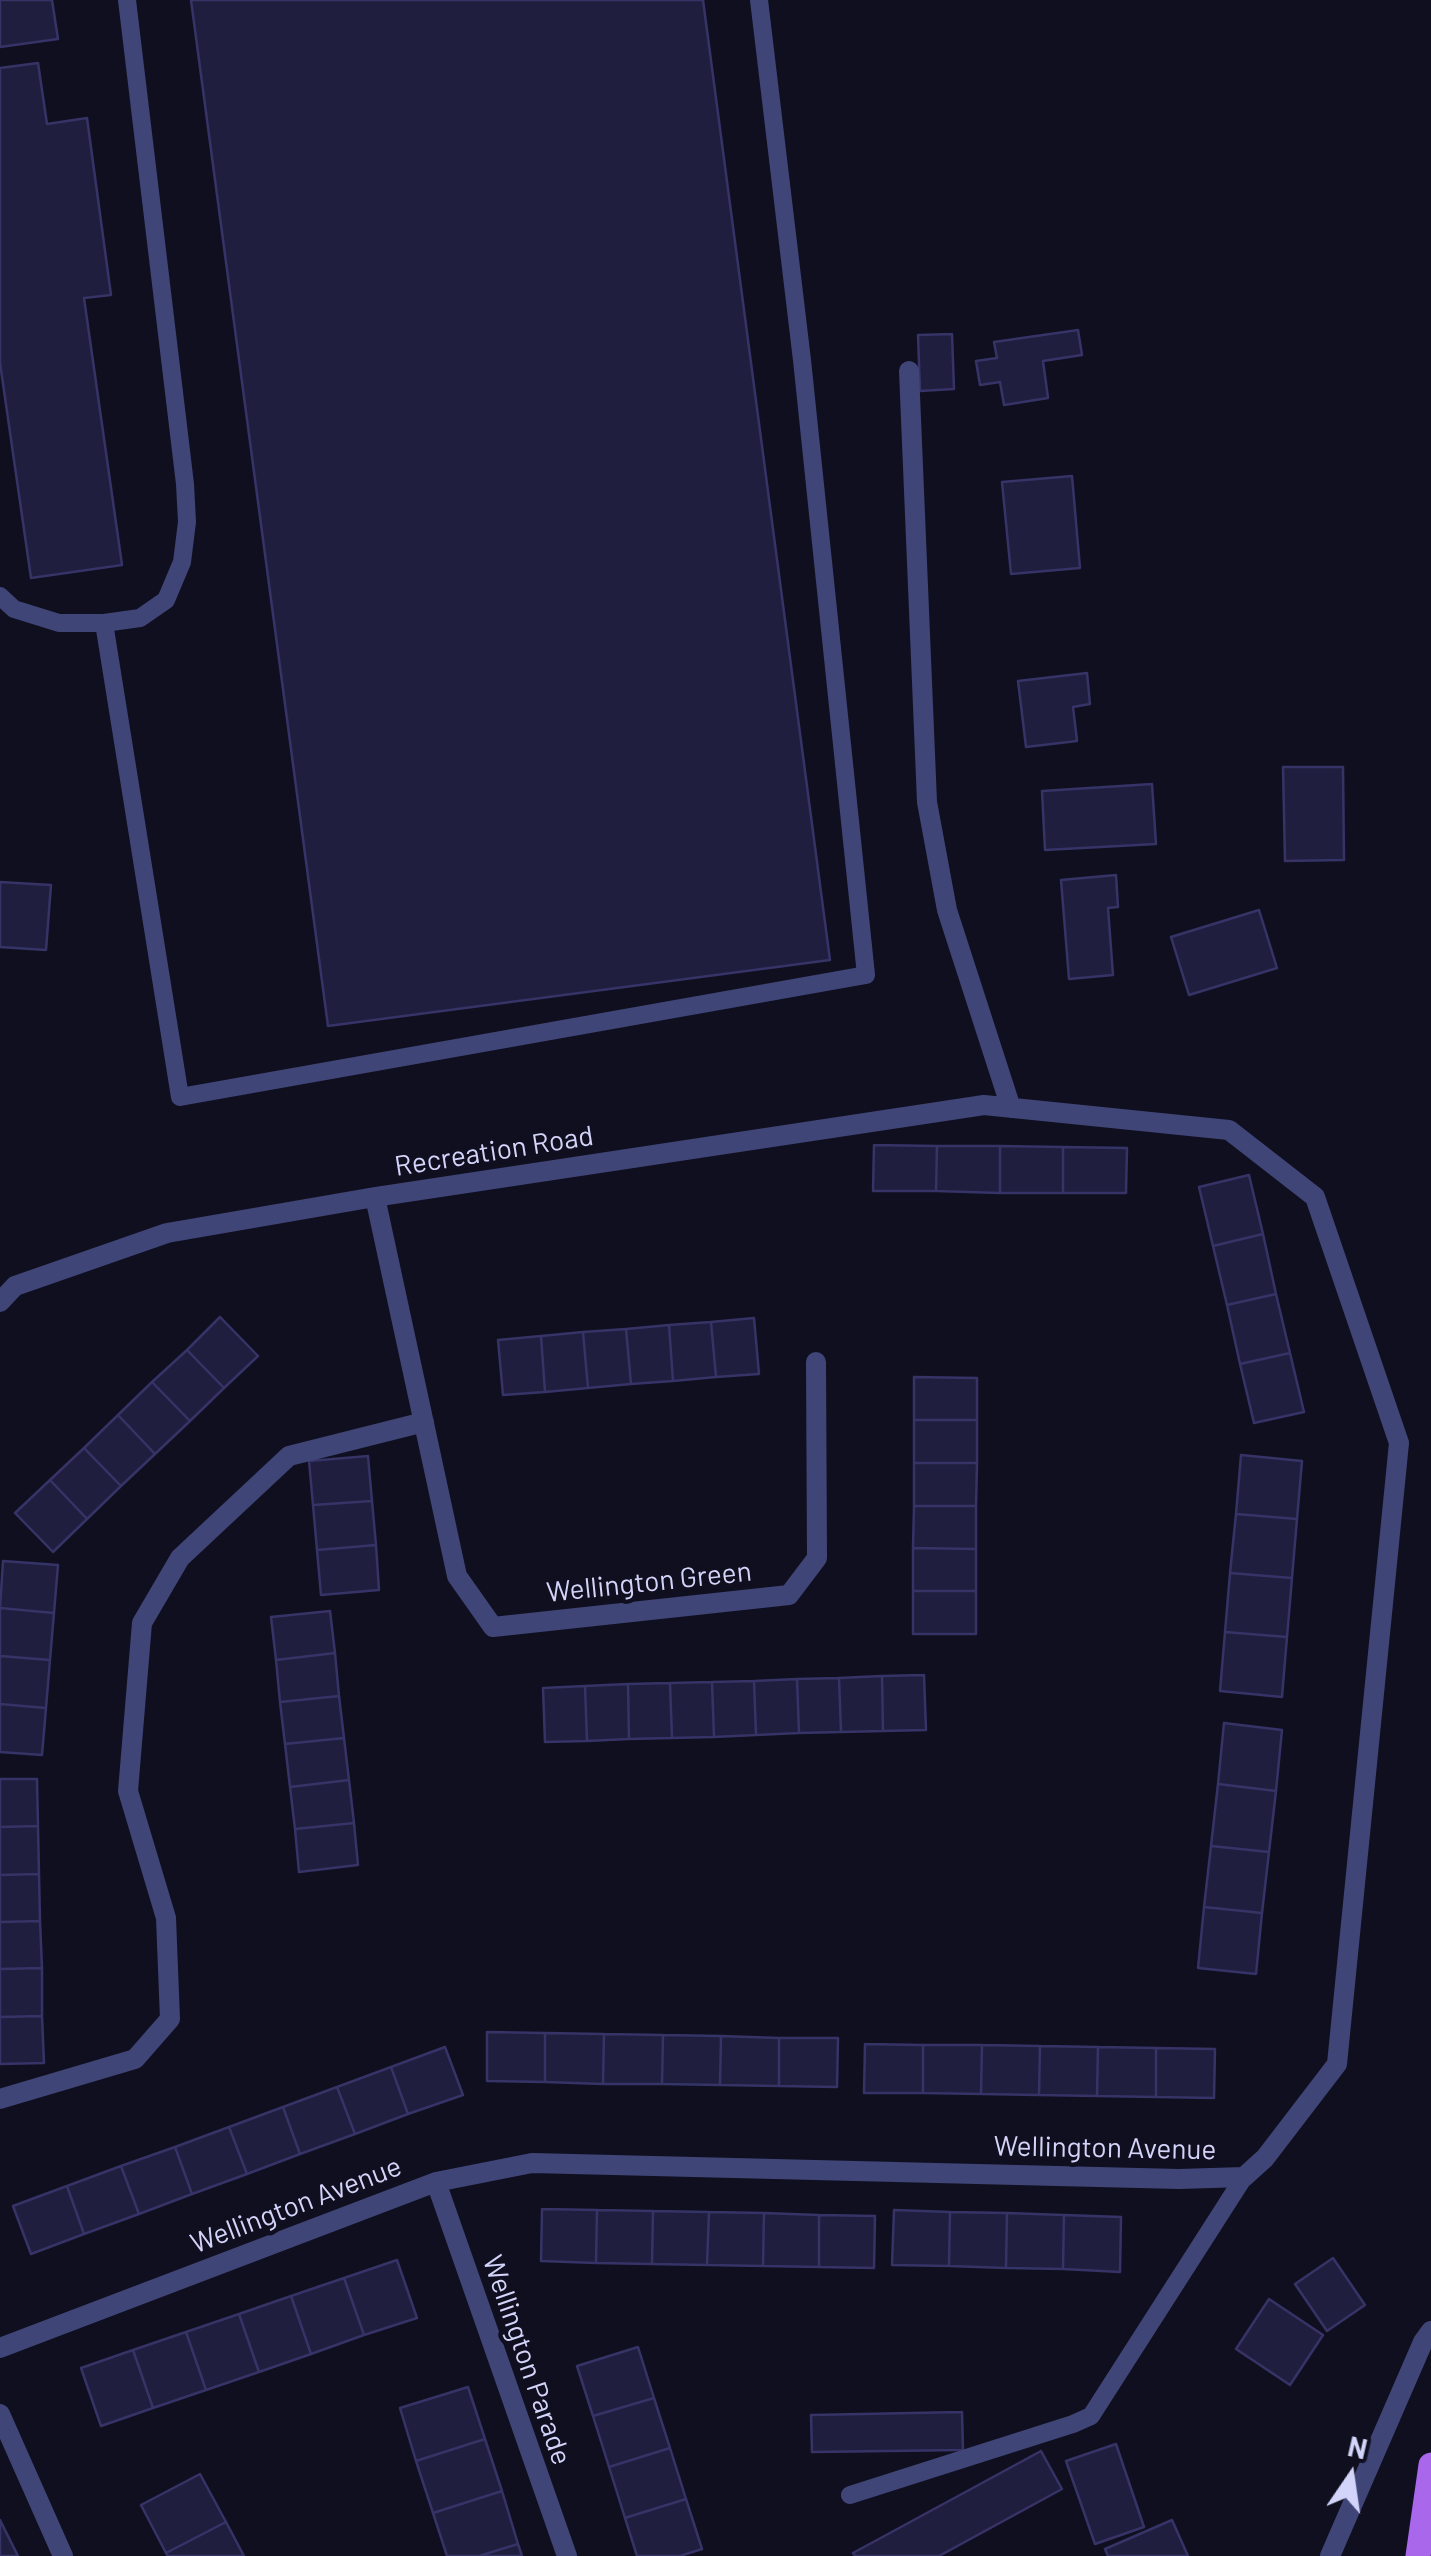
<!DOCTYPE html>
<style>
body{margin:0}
#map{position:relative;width:1431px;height:2556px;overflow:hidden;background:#100f1f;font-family:Barlow,sans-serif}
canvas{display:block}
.north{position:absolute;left:1301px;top:2426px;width:100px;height:100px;-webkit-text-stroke:8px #100f1f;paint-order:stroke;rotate:13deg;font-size:28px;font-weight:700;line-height:40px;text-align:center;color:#d3d4f9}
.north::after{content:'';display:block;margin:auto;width:35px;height:45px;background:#d3d4f9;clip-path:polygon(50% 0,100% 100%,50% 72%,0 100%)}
</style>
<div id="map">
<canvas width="1431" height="2556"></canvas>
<div class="north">N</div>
</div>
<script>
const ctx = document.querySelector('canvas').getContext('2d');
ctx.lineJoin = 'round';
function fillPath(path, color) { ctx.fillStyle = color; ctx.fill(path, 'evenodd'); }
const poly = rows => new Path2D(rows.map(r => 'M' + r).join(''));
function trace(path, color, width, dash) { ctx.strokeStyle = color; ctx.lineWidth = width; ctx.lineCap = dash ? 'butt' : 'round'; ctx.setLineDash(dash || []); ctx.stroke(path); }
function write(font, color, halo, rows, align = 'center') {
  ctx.font = font + ' Barlow,sans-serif'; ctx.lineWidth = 9; ctx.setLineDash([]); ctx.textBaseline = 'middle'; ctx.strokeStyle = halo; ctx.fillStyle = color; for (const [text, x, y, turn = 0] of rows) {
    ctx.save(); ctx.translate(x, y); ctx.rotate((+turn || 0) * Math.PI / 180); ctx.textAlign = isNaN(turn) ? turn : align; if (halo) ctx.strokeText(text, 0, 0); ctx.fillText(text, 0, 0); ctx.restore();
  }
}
const building = poly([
 [0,0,52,0,58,39,0,47,0,0],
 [191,0,703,0,830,960,328,1026,191,0],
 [38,63,47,124,87,118,111,295,84,298,122,565,31,578,0,363,0,68,38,63],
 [1078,330,1082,355,1043,361,1048,398,1004,405,1000,382,980,385,976,361,997,358,994,342,1078,330],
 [952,334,954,389,920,391,918,335,952,334],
 [1072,476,1080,568,1011,574,1002,482,1072,476],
 [1087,673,1090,704,1073,707,1077,741,1026,747,1018,681,1087,673],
 [1283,767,1343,767,1344,860,1285,861,1283,767],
 [1152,784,1156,844,1045,850,1042,791,1152,784],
 [1116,875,1118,907,1108,908,1113,975,1069,979,1061,880,1116,875],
 [0,882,51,885,46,950,0,947,0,882],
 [1259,910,1277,968,1189,995,1171,937,1259,910],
 [874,1145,937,1146,936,1191,873,1191,874,1145],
 [937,1146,1000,1146,1000,1193,936,1191,937,1146],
 [1000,1146,1063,1147,1063,1193,1000,1193,1000,1146],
 [1063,1147,1127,1148,1126,1193,1063,1193,1063,1147],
 [1249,1175,1263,1234,1213,1246,1199,1187,1249,1175],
 [1263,1234,1276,1294,1227,1305,1213,1246,1263,1234],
 [1276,1294,1290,1353,1240,1364,1227,1305,1276,1294],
 [220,1317,258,1356,224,1388,187,1350,220,1317],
 [754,1318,759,1374,716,1377,711,1322,754,1318],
 [711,1322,716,1377,673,1381,669,1325,711,1322],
 [669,1325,673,1381,631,1384,626,1329,669,1325],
 [626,1329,631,1384,588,1388,583,1332,626,1329],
 [583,1332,588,1388,545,1392,541,1336,583,1332],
 [541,1336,545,1392,503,1395,498,1340,541,1336],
 [187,1350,224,1388,190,1421,152,1382,187,1350],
 [1290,1353,1304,1412,1254,1423,1240,1364,1290,1353],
 [914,1377,977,1378,977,1420,914,1420,914,1377],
 [152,1382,190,1421,155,1454,118,1415,152,1382],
 [118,1415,155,1454,121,1486,84,1448,118,1415],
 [914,1420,977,1420,977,1463,914,1463,914,1420],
 [84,1448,121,1486,87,1519,50,1480,84,1448],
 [1241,1455,1302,1461,1297,1519,1236,1514,1241,1455],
 [368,1456,372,1501,313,1505,309,1461,368,1456],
 [914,1463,977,1463,976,1506,914,1506,914,1463],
 [50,1480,87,1519,53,1552,15,1513,50,1480],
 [372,1501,376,1545,317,1550,313,1505,372,1501],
 [914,1506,976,1506,976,1549,913,1548,914,1506],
 [1236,1514,1297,1519,1292,1578,1230,1573,1236,1514],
 [376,1545,379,1590,321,1595,317,1550,376,1545],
 [913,1548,976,1549,976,1591,913,1591,913,1548],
 [3,1561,58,1565,54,1613,0,1608,3,1561],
 [1230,1573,1292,1578,1287,1637,1225,1632,1230,1573],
 [913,1591,976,1591,976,1634,913,1634,913,1591],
 [0,1608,54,1613,50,1660,0,1656,0,1608],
 [330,1611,335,1653,276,1660,271,1617,330,1611],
 [1225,1632,1287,1637,1282,1697,1220,1691,1225,1632],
 [335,1653,339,1696,280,1702,276,1660,335,1653],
 [0,1656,50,1660,46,1708,0,1704,0,1656],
 [924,1675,926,1730,883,1731,882,1676,924,1675],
 [882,1676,883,1731,841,1732,839,1678,882,1676],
 [839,1678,841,1732,799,1733,797,1679,839,1678],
 [797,1679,799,1733,756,1735,754,1681,797,1679],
 [754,1681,756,1735,714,1737,712,1682,754,1681],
 [712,1682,714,1737,672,1738,670,1683,712,1682],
 [670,1683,672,1738,629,1739,628,1684,670,1683],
 [628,1684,629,1739,587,1741,585,1686,628,1684],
 [585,1686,587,1741,545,1742,543,1688,585,1686],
 [339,1696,344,1738,285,1744,280,1702,339,1696],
 [0,1704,46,1708,42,1755,0,1752,0,1704],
 [1224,1723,1282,1730,1276,1791,1218,1784,1224,1723],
 [344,1738,349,1780,290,1787,285,1744,344,1738],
 [0,1779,37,1779,38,1826,0,1827,0,1779],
 [349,1780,354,1823,295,1829,290,1787,349,1780],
 [1218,1784,1276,1791,1269,1852,1211,1846,1218,1784],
 [354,1823,358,1865,299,1872,295,1829,354,1823],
 [38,1826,39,1874,0,1875,0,1827,38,1826],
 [1211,1846,1269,1852,1262,1913,1204,1907,1211,1846],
 [39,1874,40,1921,0,1922,0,1875,39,1874],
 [1204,1907,1262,1913,1256,1974,1198,1968,1204,1907],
 [40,1921,42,1968,0,1969,0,1922,40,1921],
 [42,1968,42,2016,0,2017,0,1969,42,1968],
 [42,2016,44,2063,0,2064,0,2017,42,2016],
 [487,2032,545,2033,545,2082,487,2081,487,2032],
 [545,2033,604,2034,603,2084,545,2082,545,2033],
 [604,2034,663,2035,662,2084,603,2084,604,2034],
 [663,2035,721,2036,720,2085,662,2084,663,2035],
 [721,2036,779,2038,779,2086,720,2085,721,2036],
 [779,2038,838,2038,837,2087,779,2086,779,2038],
 [865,2044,923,2045,923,2093,864,2093,865,2044],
 [923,2045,982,2045,981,2094,923,2093,923,2045],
 [982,2045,1040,2046,1039,2095,981,2094,982,2045],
 [1040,2046,1098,2047,1097,2096,1039,2095,1040,2046],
 [445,2047,463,2095,408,2114,391,2067,445,2047],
 [1098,2047,1156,2048,1156,2097,1097,2096,1098,2047],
 [1156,2048,1215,2049,1214,2098,1156,2097,1156,2048],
 [391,2067,408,2114,355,2134,337,2087,391,2067],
 [337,2087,355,2134,300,2154,283,2107,337,2087],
 [283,2107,300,2154,247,2174,229,2127,283,2107],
 [229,2127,247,2174,192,2194,175,2147,229,2127],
 [175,2147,192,2194,139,2214,121,2166,175,2147],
 [121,2166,139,2214,84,2234,67,2186,121,2166],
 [67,2186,84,2234,31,2254,13,2206,67,2186],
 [542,2209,597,2210,596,2263,541,2261,542,2209],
 [597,2210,653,2211,652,2264,596,2263,597,2210],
 [894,2210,950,2212,949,2266,892,2265,894,2210],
 [653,2211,709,2212,707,2265,652,2264,653,2211],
 [709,2212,764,2213,763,2266,707,2265,709,2212],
 [950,2212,1007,2213,1006,2268,949,2266,950,2212],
 [764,2213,819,2215,819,2267,763,2266,764,2213],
 [1007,2213,1064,2215,1063,2269,1006,2268,1007,2213],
 [819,2215,875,2216,874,2268,819,2267,819,2215],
 [1064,2215,1121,2217,1120,2272,1063,2269,1064,2215],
 [1333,2258,1365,2305,1327,2331,1295,2284,1333,2258],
 [397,2260,417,2318,364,2335,344,2278,397,2260],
 [344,2278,364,2335,311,2354,291,2296,344,2278],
 [291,2296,311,2354,259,2372,239,2314,291,2296],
 [1269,2299,1323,2335,1290,2385,1236,2349,1269,2299],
 [239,2314,259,2372,206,2390,186,2332,239,2314],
 [186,2332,206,2390,153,2408,133,2350,186,2332],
 [638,2347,654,2398,593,2416,577,2366,638,2347],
 [133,2350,153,2408,101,2426,81,2368,133,2350],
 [468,2387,485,2439,416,2461,400,2408,468,2387],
 [654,2398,670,2448,609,2467,593,2416,654,2398],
 [962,2412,963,2450,812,2452,811,2415,962,2412],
 [485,2439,502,2491,433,2513,416,2461,485,2439],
 [1116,2444,1144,2527,1095,2544,1066,2461,1116,2444],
 [670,2448,686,2499,625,2518,609,2467,670,2448],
 [1041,2451,1062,2489,939,2556,855,2556,853,2553,1041,2451],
 [200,2474,226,2522,166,2553,141,2505,200,2474],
 [502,2491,518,2544,479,2556,447,2556,433,2513,502,2491],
 [686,2499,702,2549,680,2556,637,2556,625,2518,686,2499],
 [0,2520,18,2556,0,2556,0,2520],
 [1172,2520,1188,2556,1108,2556,1105,2549,1172,2520],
 [226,2522,244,2556,168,2556,166,2553,226,2522],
 [518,2544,522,2556,479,2556,518,2544]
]);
fillPath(building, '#201e3e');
trace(building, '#363367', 2.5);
trace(poly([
 [0,596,14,609,59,623,104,623,140,618,166,600,182,562,187,522,185,484,127,0],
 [104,623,180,1097,866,975,802,360,759,0],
 [850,2495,1073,2424,1091,2416,1244,2177]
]), '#404578', 18);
trace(poly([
 [909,371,927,802,947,910,1011,1108],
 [375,1197,457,1576,493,1627,789,1595,817,1558,816,1362],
 [0,1302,15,1286,167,1233,375,1197,984,1105,1229,1130,1315,1197,1399,1443,1337,2064,1265,2158,1244,2177,1179,2179,532,2163,436,2182,0,2348],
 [0,2099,135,2059,170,2019,166,1918,128,1791,142,1623,180,1558,289,1456,424,1422],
 [436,2182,567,2556],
 [0,2414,63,2556],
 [1330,2556,1423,2342,1431,2331]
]), '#404578', 20);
trace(poly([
 [1418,2556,1431,2465]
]), '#a968ec', 25);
write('28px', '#d3d4f9', '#100f1f', [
 ["Recreation Road",494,1151,-9],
 ["Wellington Green",649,1582,-6],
 ["Wellington Avenue",1105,2148,1],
 ["Wellington Avenue",296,2205,-21],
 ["Wellington Parade",527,2360,71]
]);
</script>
